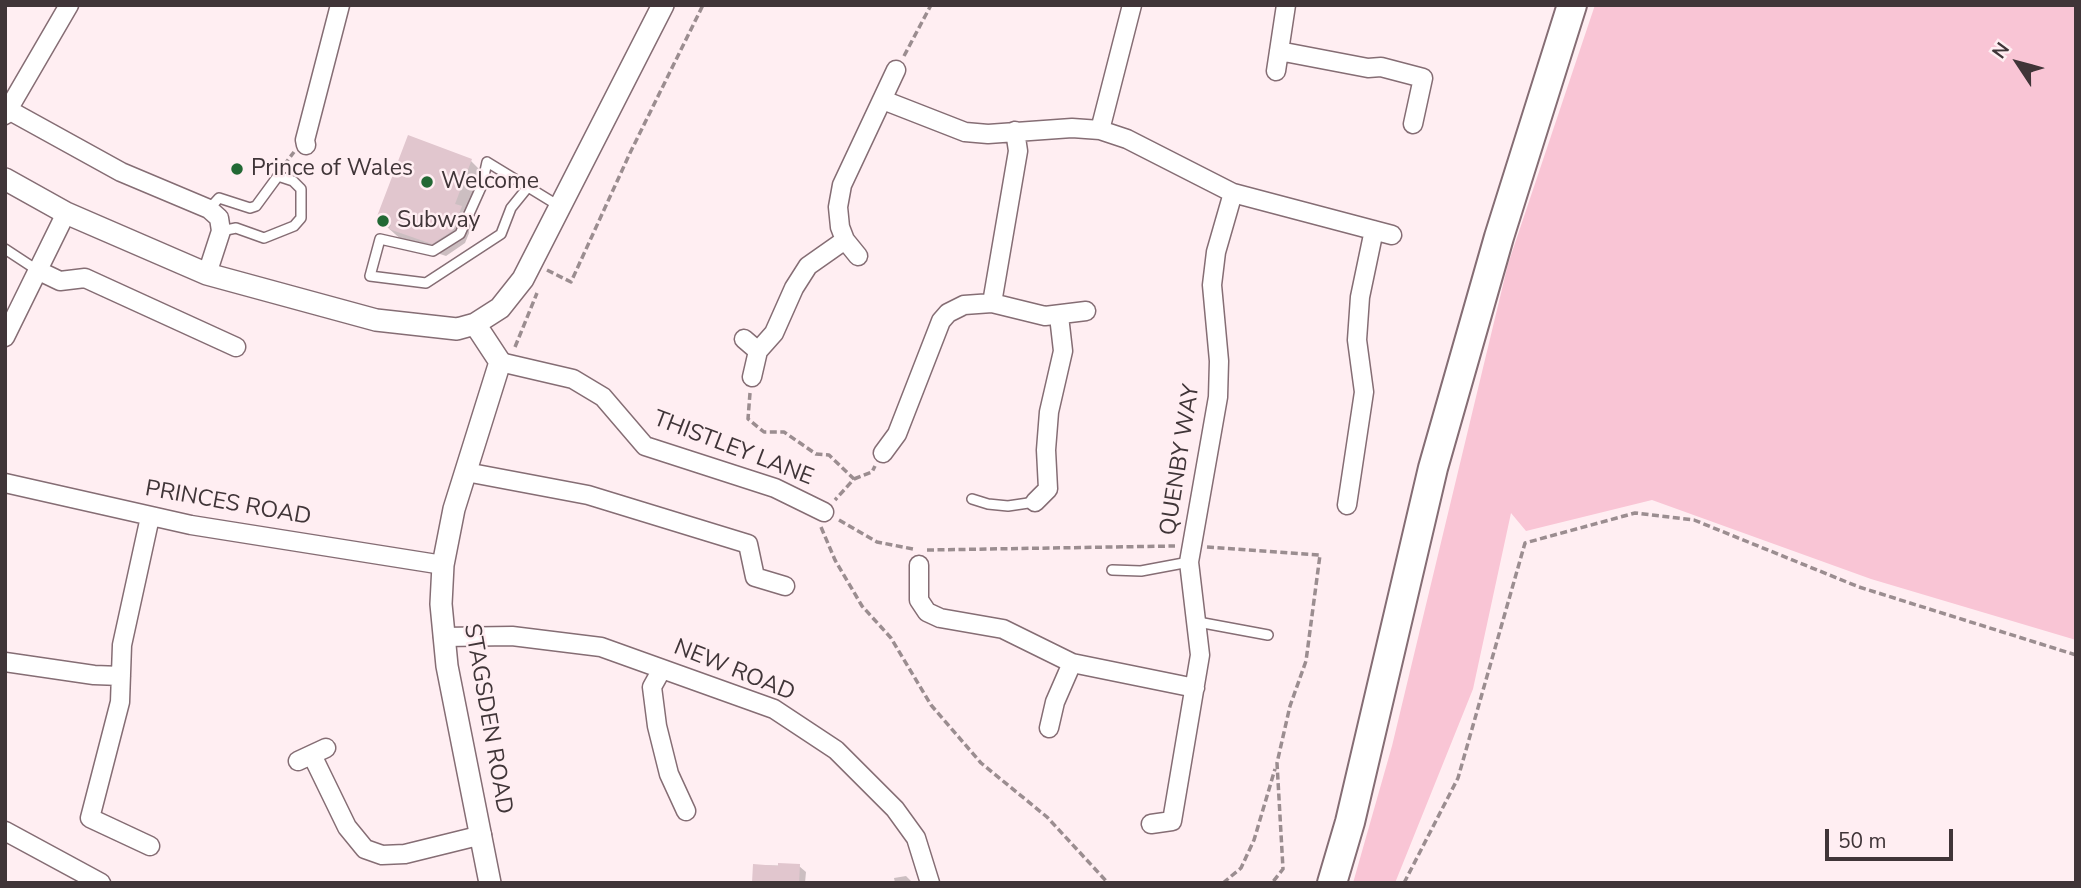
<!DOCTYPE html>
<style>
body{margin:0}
#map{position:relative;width:2081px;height:888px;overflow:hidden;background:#ffeef2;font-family:"Nunito Sans",sans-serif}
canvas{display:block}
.frame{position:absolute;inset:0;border:7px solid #403538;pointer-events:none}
.north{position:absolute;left:1983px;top:28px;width:70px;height:70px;-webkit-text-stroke:5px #ffeef2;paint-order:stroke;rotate:306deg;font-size:19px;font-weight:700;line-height:28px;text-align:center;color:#403538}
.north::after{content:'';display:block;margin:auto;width:24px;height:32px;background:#403538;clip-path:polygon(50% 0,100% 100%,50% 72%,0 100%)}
.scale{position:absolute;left:1825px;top:829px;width:128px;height:32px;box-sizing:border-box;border:4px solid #403538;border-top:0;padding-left:9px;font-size:21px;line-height:24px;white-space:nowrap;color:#403538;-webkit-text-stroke:5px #ffeef2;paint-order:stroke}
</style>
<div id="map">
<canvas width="2081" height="888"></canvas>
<div class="frame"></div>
<div class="north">N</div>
<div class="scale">50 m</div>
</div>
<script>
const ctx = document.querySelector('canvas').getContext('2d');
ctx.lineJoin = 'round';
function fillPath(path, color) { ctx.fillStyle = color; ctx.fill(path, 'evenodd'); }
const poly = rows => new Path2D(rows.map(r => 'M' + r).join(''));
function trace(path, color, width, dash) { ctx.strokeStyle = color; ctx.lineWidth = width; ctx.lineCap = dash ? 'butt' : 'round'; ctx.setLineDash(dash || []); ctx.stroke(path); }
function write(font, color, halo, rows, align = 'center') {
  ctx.font = font + ' "Nunito Sans",sans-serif'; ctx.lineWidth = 5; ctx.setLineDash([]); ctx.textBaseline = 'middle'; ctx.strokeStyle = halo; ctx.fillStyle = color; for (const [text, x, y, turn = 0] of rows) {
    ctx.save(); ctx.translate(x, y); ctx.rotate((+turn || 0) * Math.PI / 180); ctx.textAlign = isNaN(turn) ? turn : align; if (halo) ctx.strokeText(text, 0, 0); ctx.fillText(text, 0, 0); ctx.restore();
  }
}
fillPath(poly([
 [1595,5,2076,5,2076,640,1871,579,1652,500,1526,531,1511,513,1473,689,1395,883,1353,883,1392,746,1508,264]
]), '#f9c5d5');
fillPath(poly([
 [409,137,471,161,484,174,468,215,474,221,465,243,446,256,404,242,378,219],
 [755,865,799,866,806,872,805,883,753,883],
 [906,876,913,883,895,883,894,878]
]), '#0003');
fillPath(poly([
 [408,135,472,159,455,204,462,206,452,231,432,244,389,229,391,225,376,219],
 [778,863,800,864,799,883,752,883,753,864,778,866]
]), '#e1c6ce');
const service = poly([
 [528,187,511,208,501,234,426,283,370,276,380,239,433,251,460,234,482,185,487,162,528,187,559,206],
 [209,209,219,198,250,208,256,206,278,176,293,181,301,189,301,218,294,226,264,238,236,228,221,231],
 [5,249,37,270],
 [972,499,988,504,1008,506,1035,502],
 [1112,570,1141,571,1189,562],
 [1198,622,1268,635]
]);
const minor = poly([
 [1279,51,1368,68,1381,67,1423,78,1413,124],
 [1276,71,1286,5],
 [883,100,965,132,988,134,1072,128,1100,130,1127,139,1233,193,1392,235],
 [5,108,121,172,209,209,219,218,221,231,207,274],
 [5,115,69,5],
 [1100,130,1132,5],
 [306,145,305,140,340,5],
 [858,256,845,240,840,227,838,207,842,185,896,70],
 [37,270,60,281,85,278,236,347],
 [992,303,1018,151,1015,131],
 [5,337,66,213],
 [744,339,758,351],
 [500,362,573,379,603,397,645,446,775,488,824,512],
 [752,377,758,351,774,333,794,288,808,266,845,240],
 [883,453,897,434,941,321,948,313,964,305,992,303,1045,316,1086,311],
 [466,472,588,495,748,544,755,577,785,586],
 [5,483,191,525,443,565],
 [1035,502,1048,489,1046,450,1049,412,1063,351,1059,316],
 [1347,505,1364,392,1357,340,1360,297,1374,230],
 [150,517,122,645,120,702,90,818,150,846],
 [919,565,919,600,927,612,940,618,1003,629,1072,663,1195,688],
 [443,637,512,636,601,647,774,709,836,750,895,809,916,838,930,883],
 [5,662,94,675,121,676],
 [662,669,652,687,657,726,669,774,686,811],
 [1049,728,1055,702,1072,663],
 [312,755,347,827,365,849,382,855,405,854,482,835],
 [298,761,326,748],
 [1151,824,1172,821,1200,655,1189,562,1218,397,1219,361,1212,285,1216,252,1233,193],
 [5,831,101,883]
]);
const tertiary = poly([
 [5,179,66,213,207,274,376,320,457,329,475,324,500,308,523,279,663,5],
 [475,324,500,362,454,509,443,565,441,604,447,666,490,883]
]);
const trunk = poly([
 [1332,883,1350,822,1433,468,1499,237,1572,5]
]);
trace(service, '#856d74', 12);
trace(minor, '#856d74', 21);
trace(tertiary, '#856d74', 24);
trace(trunk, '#856d74', 32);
trace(poly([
 [904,56,931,5],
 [284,165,294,152],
 [547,270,571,282,630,153,703,5],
 [515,347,537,293],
 [750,393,748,419,764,432,784,432,816,454,829,455,854,479,835,500],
 [854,479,872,472,875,466],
 [839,520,877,542,913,549],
 [821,527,835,560,862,606,891,638,931,705,981,763,1047,817,1108,883],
 [1207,547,1320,555,1306,661,1290,706,1277,763,1283,869,1272,883],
 [927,550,1175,546],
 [1223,883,1241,868,1254,840,1275,769],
 [1404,883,1458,778,1525,543,1635,513,1694,520,1859,587,2076,655]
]), '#9b8d90', 3.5, [7, 3.5]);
trace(service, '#fff', 9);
trace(minor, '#fff', 18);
trace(tertiary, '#fff', 21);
trace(trunk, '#fff', 28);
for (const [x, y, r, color] of [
 [237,169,7,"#226834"],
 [427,182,7,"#226834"],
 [383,221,7,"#226834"]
]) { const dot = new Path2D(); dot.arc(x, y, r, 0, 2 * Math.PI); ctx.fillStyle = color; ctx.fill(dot); trace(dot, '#ffeef2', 2.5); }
write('23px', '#403538', '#ffeef2', [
 ["Prince of Wales",251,169],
 ["Welcome",441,182],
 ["Subway",397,221]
], 'left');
write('23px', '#403538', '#ffeef2', [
 ["THISTLEY LANE",733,449,21],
 ["QUENBY WAY",1181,460,-81],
 ["PRINCES ROAD",228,504,10],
 ["NEW ROAD",734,671,22],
 ["STAGSDEN ROAD",487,719,80]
]);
</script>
